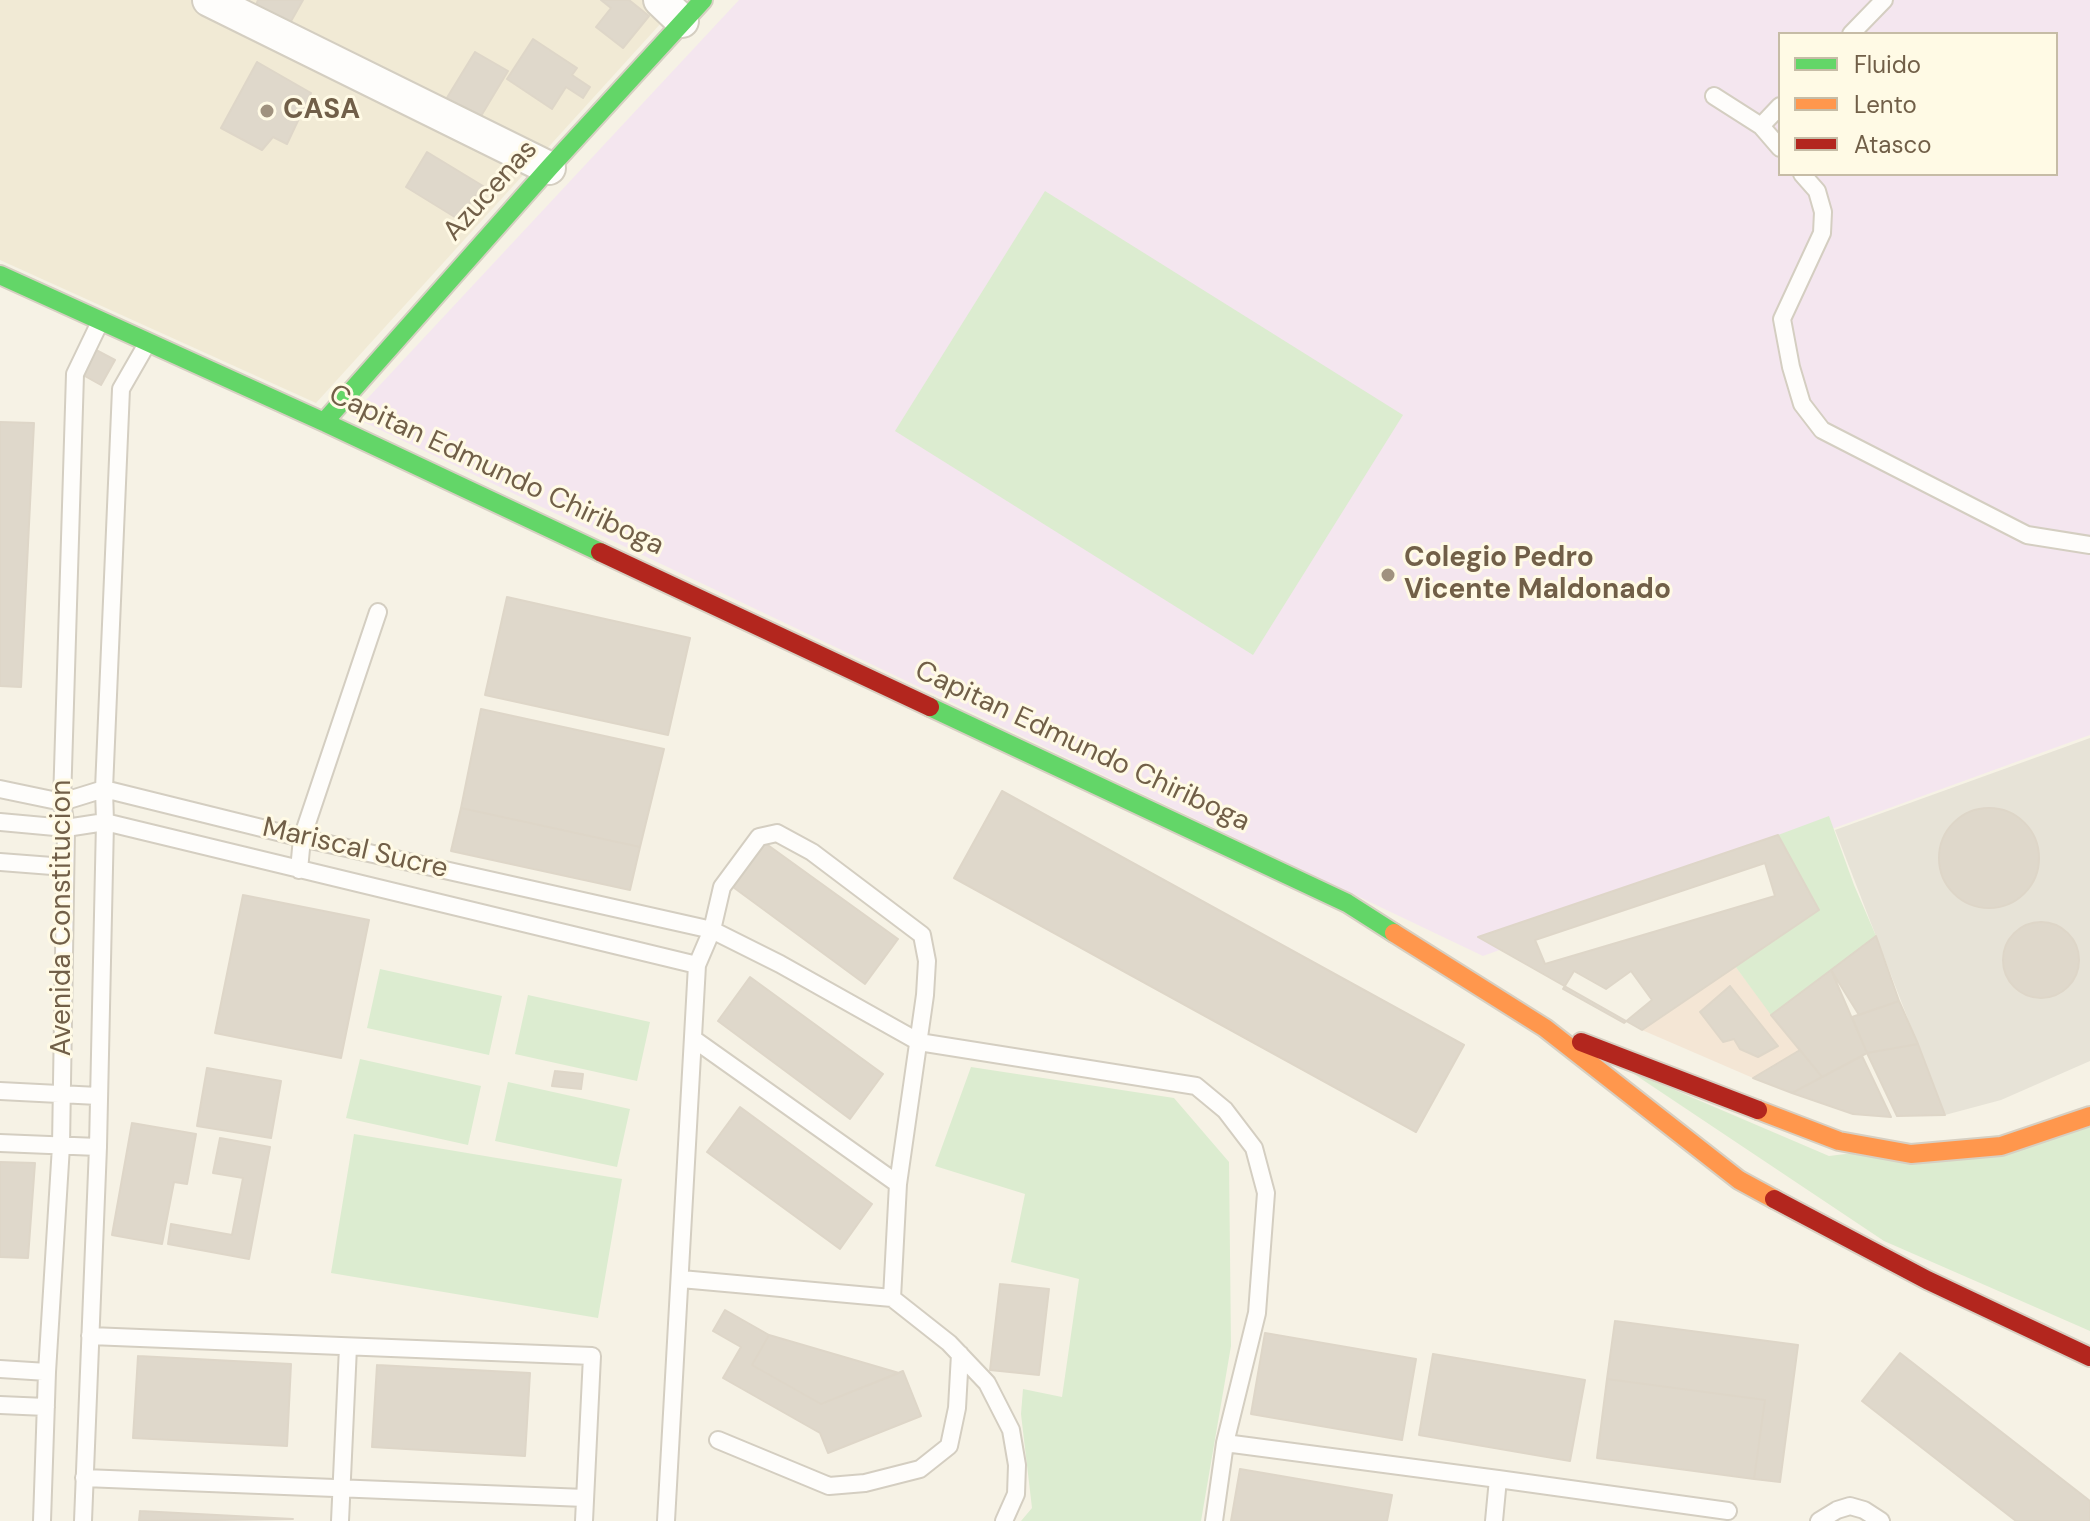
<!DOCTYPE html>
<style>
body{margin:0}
#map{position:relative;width:2090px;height:1521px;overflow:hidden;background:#f6f2e5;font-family:"DM Sans",sans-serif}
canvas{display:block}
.legend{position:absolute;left:1778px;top:32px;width:280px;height:144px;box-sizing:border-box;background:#fffae5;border:2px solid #c6bca6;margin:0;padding:10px 14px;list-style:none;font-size:24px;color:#715f48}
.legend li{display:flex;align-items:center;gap:16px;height:40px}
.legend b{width:40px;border:2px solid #c6bca6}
</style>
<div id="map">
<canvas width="2090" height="1521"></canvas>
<ul class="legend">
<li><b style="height:10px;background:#63d668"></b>Fluido</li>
<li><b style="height:10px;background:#ff974d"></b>Lento</li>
<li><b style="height:10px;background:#b3261e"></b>Atasco</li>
</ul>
</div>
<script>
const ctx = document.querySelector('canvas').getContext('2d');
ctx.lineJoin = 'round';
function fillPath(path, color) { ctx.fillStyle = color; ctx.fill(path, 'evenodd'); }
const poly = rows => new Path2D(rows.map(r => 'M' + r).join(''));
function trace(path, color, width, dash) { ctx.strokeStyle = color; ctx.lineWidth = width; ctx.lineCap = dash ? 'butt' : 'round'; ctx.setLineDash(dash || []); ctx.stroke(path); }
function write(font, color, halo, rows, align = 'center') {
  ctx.font = font + ' "DM Sans",sans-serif'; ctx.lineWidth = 6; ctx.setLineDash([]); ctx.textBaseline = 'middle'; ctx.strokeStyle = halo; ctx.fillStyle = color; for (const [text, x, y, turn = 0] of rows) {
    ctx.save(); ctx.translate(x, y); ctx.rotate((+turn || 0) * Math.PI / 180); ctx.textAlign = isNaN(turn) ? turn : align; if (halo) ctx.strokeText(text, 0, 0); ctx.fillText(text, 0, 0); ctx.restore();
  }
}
fillPath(poly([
 [0,0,682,0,316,403,0,260]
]), '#f1ead5');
fillPath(poly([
 [1735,966,1800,1050,1753,1078,1642,1030]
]), '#f4e6d5');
fillPath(poly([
 [2090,738,2090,1061,2001,1100,1945,1115,1835,830]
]), '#e7e3d7');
fillPath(poly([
 [739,0,2090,0,2090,735,1483,956,351,416],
 [1780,34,2056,34,2056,174,1780,174]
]), '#f4e6ef');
fillPath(poly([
 [1045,191,1403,415,1253,655,895,431],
 [1829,816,1854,885,1876,936,1771,1015,1735,966,1818,909,1778,835],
 [380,969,502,996,489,1055,367,1028],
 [528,995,650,1022,637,1081,515,1054],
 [360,1059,481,1086,468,1145,346,1118],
 [971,1067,1174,1098,1229,1162,1231,1346,1201,1521,1021,1521,1032,1508,1021,1414,1023,1389,1062,1397,1079,1279,1011,1262,1025,1194,935,1166],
 [1628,1070,1829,1156,2090,1124,2090,1331,1884,1241],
 [508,1082,630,1109,617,1167,495,1141],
 [354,1134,622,1179,598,1318,331,1273]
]), '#dcecd0');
const building = poly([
 [258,0,303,0,290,23,256,5,258,0],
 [601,0,629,0,649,16,623,48,596,27,611,8,601,0],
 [533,39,577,68,572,75,590,87,583,98,566,87,552,109,507,79,533,39],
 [475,52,508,71,478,121,445,101,475,52],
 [257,62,311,93,287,144,273,137,262,150,221,128,257,62],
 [427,152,483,186,458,219,406,187,427,152],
 [96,350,115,360,101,385,83,375,96,350],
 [0,422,34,423,21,687,0,686,0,422],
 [507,597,690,638,668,735,485,695,507,597],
 [481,709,664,749,640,847,461,808,481,709],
 [1002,791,1464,1045,1416,1132,954,878,1002,791],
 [461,808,640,847,630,890,451,851,461,808],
 '1939 858a50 50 0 1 1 100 0a50 50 0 1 1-100 0Z',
 [1778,835,1819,910,1642,1030,1478,937,1778,835],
 [765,843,898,939,865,984,733,887,765,843],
 [1765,863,1775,896,1545,964,1535,940,1765,863],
 [243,895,369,920,341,1058,215,1033,243,895],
 '2003 960a38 38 0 1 1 76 0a38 38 0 1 1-76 0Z',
 [1876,936,1899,1001,1859,1015,1831,970,1876,936],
 [1831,970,1867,1053,1822,1077,1771,1015,1831,970],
 [1574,971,1606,989,1631,971,1652,1000,1624,1023,1563,989,1574,971],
 [750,977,883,1074,850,1119,718,1021,750,977],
 [1730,986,1778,1046,1758,1057,1740,1049,1734,1039,1723,1042,1700,1012,1730,986],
 [1899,1001,1918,1044,1867,1053,1852,1017,1899,1001],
 [1918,1044,1945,1115,1897,1116,1867,1053,1918,1044],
 [1800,1050,1822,1077,1792,1093,1753,1078,1800,1050],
 [1862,1056,1891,1117,1853,1114,1792,1093,1862,1056],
 [207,1068,281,1081,271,1138,197,1126,207,1068],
 [555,1071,583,1074,581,1089,552,1086,555,1071],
 [740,1107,872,1204,840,1249,707,1152,740,1107],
 [132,1123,196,1134,187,1184,174,1182,162,1244,112,1235,132,1123],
 [220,1138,270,1147,249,1259,168,1244,171,1224,232,1235,243,1178,213,1173,220,1138],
 [0,1162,35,1163,28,1258,0,1257,0,1162],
 [1000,1284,1049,1289,1039,1375,990,1370,1000,1284],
 [725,1310,769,1335,752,1365,821,1404,903,1371,921,1416,828,1453,820,1433,723,1378,741,1347,713,1331,725,1310],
 [1615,1321,1798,1345,1780,1482,1754,1479,1765,1400,1607,1379,1615,1321],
 [1265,1333,1416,1359,1402,1440,1251,1414,1265,1333],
 [769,1335,899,1373,821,1404,752,1365,769,1335],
 [1900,1353,2090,1501,2090,1521,2016,1521,1862,1401,1900,1353],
 [1433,1354,1585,1380,1570,1461,1419,1435,1433,1354],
 [138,1356,291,1364,287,1446,133,1438,138,1356],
 [377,1365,530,1373,525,1456,372,1447,377,1365],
 [1607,1379,1765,1400,1754,1479,1597,1458,1607,1379],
 [1240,1469,1392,1495,1387,1521,1231,1521,1240,1469],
 [140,1511,293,1519,139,1521,140,1511]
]);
fillPath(building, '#dfd8cb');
trace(building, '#ded6c8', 2);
const lane = poly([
 [1851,34,1884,0],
 [1714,96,1761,126],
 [1780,106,1761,126,1780,148],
 [1802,174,1817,191,1823,212,1822,233,1782,319,1791,367,1802,404,1822,430,2027,535,2090,545],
 [0,789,62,802,104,789,302,838,712,930,780,964,919,1042,1196,1086,1225,1110,1254,1148,1266,1193,1257,1313,1225,1443],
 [0,822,66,828,105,822,697,965],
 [0,862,65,867],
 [299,870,302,838,378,612],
 [695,1040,898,1184],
 [0,1091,98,1096],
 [0,1143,98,1147],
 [681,1279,892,1298,949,1343,987,1383,1011,1430,1017,1465,1016,1494,1004,1521],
 [90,1336,592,1356,584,1521],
 [0,1369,47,1372],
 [0,1405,46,1407],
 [718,1440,829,1486,865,1483,920,1469,949,1446,957,1408,960,1354],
 [84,1478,585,1498],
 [42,1521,47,1372,61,1146,66,828,62,802,75,374,100,322],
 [83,1521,98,1147,105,822,104,789,121,389,148,342],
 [340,1521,348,1347],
 [666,1521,697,965,712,930,722,887,759,837,777,833,812,852,922,935,927,961,925,995,898,1184,892,1298],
 [1214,1521,1225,1443,1498,1479],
 [1494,1521,1498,1479,1728,1511],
 [1819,1521,1837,1510,1850,1506,1864,1510,1881,1521]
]);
const street = poly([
 [209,0,549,168],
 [660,0,682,21]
]);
const fast = poly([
 [0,275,324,422,600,552],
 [324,422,549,168,703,0],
 [930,707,1347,903,1394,933]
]);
const slow = poly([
 [1394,933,1545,1028,1739,1180,1774,1199],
 [1758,1110,1839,1141,1911,1154,2001,1146,2090,1116]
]);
const jam = poly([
 [600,552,930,707],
 [1581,1042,1758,1110],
 [1774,1199,1927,1280,2090,1357]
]);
trace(lane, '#d4cec1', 20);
trace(street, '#d4cec1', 36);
trace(fast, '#d6cfc2', 22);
trace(slow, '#d6cfc2', 22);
trace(jam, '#d6cfc2', 22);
trace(lane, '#fefdfb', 16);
trace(street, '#fefdfb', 32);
trace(fast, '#63d668', 18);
trace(slow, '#ff974d', 18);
trace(jam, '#b3261e', 18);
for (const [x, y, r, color] of [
 [267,111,8,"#a0927f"],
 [1388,575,8,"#a0927f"]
]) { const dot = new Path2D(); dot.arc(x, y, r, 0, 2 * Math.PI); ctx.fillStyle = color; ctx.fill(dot); trace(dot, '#fffae5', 3); }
write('bold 28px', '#715f48', '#fffae5', [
 ["CASA",283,111],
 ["Colegio Pedro",1404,559],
 ["Vicente Maldonado",1404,591]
], 'left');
write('28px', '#715f48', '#fffae5', [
 ["Azucenas",491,191,-48],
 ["Capitan Edmundo Chiriboga",496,471,25],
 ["Capitan Edmundo Chiriboga",1082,747,25],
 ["Mariscal Sucre",355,849,13],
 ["Avenida Constitucion",63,918,-90]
]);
</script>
